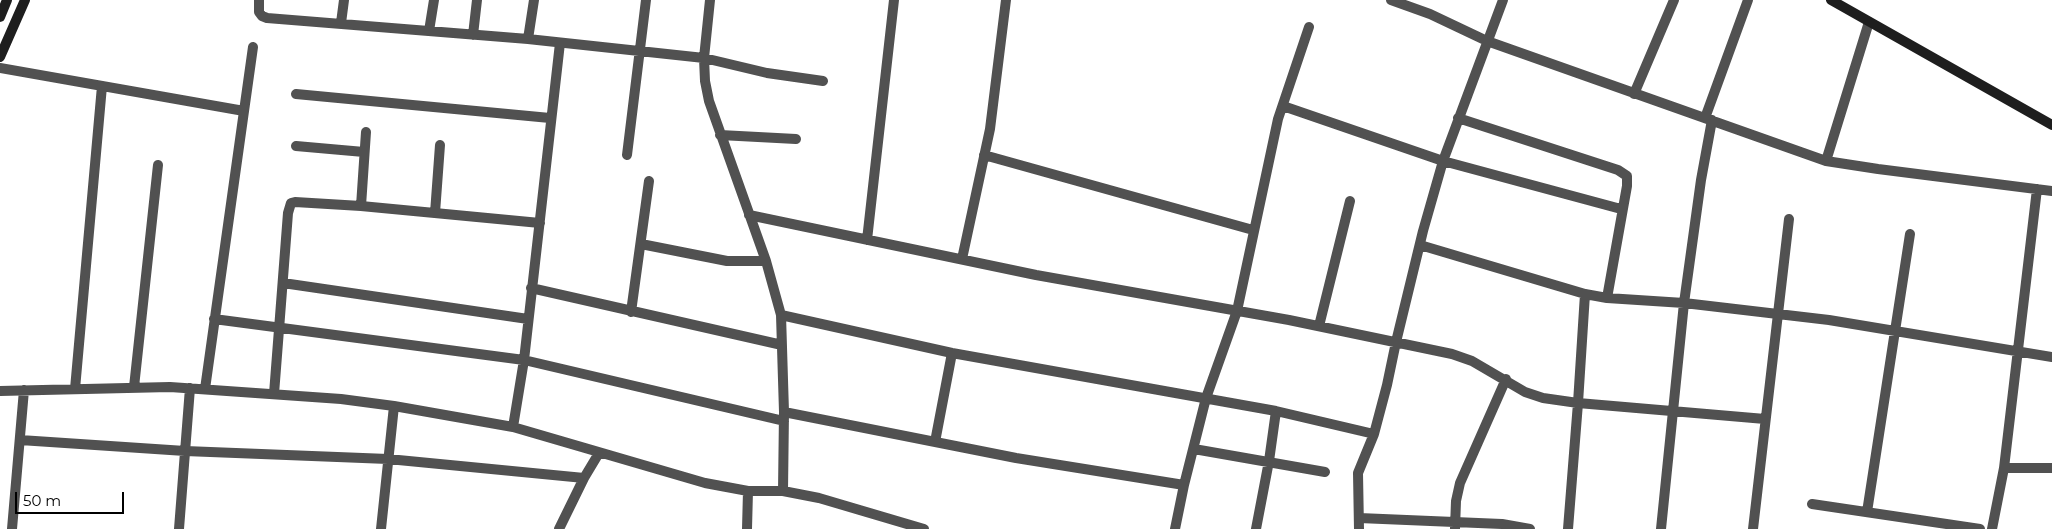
<!DOCTYPE html>
<style>
body{margin:0}
#map{position:relative;width:2052px;height:529px;overflow:hidden;background:#fff;font-family:Montserrat,sans-serif}
canvas{display:block}
.scale{position:absolute;left:15px;top:492px;width:109px;height:22px;box-sizing:border-box;border:2px solid #000;border-top:0;padding-left:6px;font-size:15px;line-height:18px;white-space:nowrap;color:#000;-webkit-text-stroke:4px #fff;paint-order:stroke}
</style>
<div id="map">
<canvas width="2052" height="529"></canvas>
<div class="scale">50 m</div>
</div>
<script>
const ctx = document.querySelector('canvas').getContext('2d');
ctx.lineJoin = 'round';
const poly = rows => new Path2D(rows.map(r => 'M' + r).join(''));
function trace(path, color, width, dash) { ctx.strokeStyle = color; ctx.lineWidth = width; ctx.lineCap = dash ? 'butt' : 'round'; ctx.setLineDash(dash || []); ctx.stroke(path); }
trace(poly([
 [259,0,259,12,262,16,267,18,528,39,704,58,767,73,823,81],
 [710,0,704,58,705,81,709,101,766,261,781,315,784,412,783,491],
 [1391,0,1430,14,1487,41,1826,161,1878,169,2052,191],
 [341,23,344,0],
 [429,31,434,0],
 [473,35,477,0],
 [528,39,534,0],
 [0,68,244,111],
 [296,94,550,118],
 [1634,94,1674,0],
 [1283,106,1443,161,1621,209],
 [1458,118,1618,170,1627,176,1627,186,1607,298],
 [1705,118,1748,0],
 [720,135,796,139],
 [296,146,364,152],
 [627,155,646,0],
 [984,155,1253,230],
 [1826,161,1869,22],
 [361,206,366,132],
 [435,213,440,145],
 [749,215,1036,275,1289,320,1452,354,1472,361,1525,392,1543,398,1578,403,1765,419],
 [867,240,894,0],
 [641,244,727,261,766,261],
 [1420,245,1585,294,1607,298,1684,303,1829,320,2052,357],
 [962,259,990,129,1006,0],
 [283,283,528,319],
 [531,288,782,345],
 [631,312,649,181],
 [781,315,952,353,1276,411,1374,434],
 [214,319,524,360,784,421],
 [1319,326,1350,201],
 [134,387,158,165],
 [75,389,102,86],
 [205,389,253,47],
 [0,391,170,387,341,399,394,406,513,427,705,483,748,491,783,491,819,498,924,529],
 [274,394,288,213,291,203,295,202,361,206,540,223],
 [784,412,1016,458,1184,485],
 [513,427,524,360,560,43],
 [20,440,185,451,388,459,584,478],
 [935,442,952,353],
 [1194,449,1325,472],
 [2004,468,2052,468],
 [1812,504,1980,529],
 [1867,512,1910,234],
 [1359,518,1502,524,1530,529],
 [1455,528,1456,501,1460,483,1506,379],
 [12,529,24,390],
 [179,529,190,388],
 [381,529,394,406],
 [559,529,584,478,599,453],
 [747,529,748,491],
 [1175,529,1184,485,1206,398,1237,311,1278,119,1309,27],
 [1256,529,1269,461,1276,411],
 [1359,529,1358,473,1374,434,1387,385,1396,342,1423,231,1443,161,1503,0],
 [1568,529,1578,403,1585,294],
 [1661,529,1684,303,1701,180,1712,120],
 [1753,529,1789,219],
 [1992,529,2004,468,2037,189]
]), '#515151', 10);
trace(poly([
 [1831,0,2052,125],
 [0,17,7,0],
 [0,57,25,0]
]), '#1e1e1e', 10);
</script>
